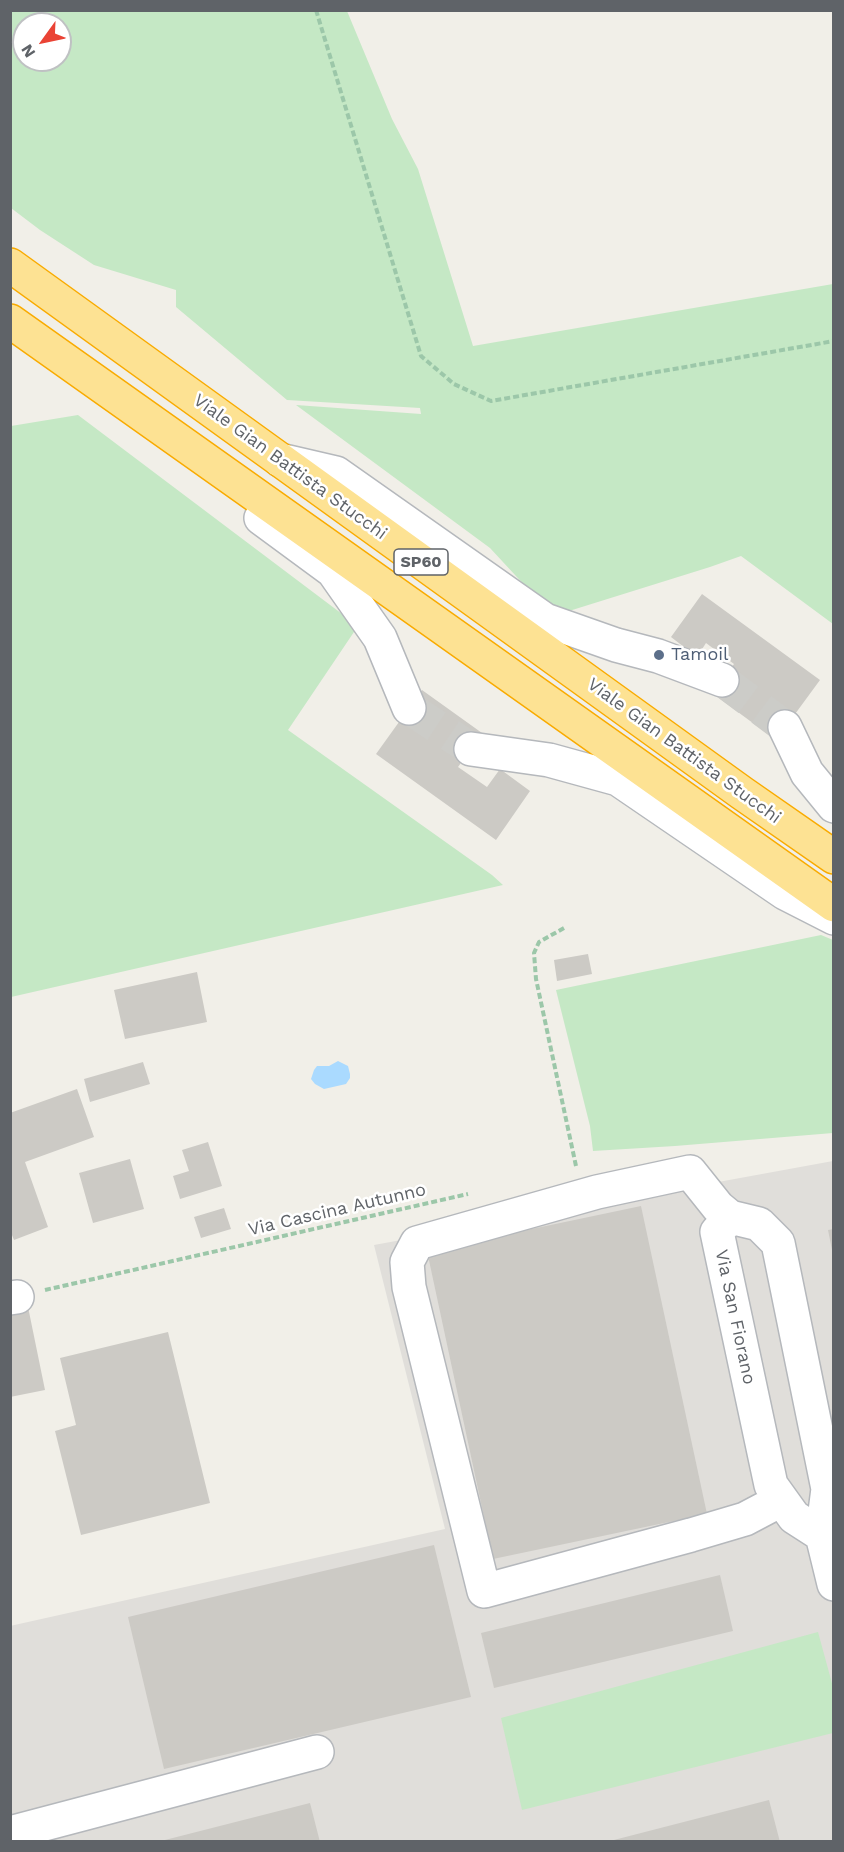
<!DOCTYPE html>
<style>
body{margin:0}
#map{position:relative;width:844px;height:1852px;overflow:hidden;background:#f1efe8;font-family:"Work Sans",sans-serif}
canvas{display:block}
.frame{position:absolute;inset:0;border:12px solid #5f6368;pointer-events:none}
.north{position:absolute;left:12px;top:12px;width:60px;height:60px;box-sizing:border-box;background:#fff;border:2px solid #bfc1c3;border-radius:50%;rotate:237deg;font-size:16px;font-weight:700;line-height:24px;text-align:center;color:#5f6368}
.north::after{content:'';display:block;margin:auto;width:21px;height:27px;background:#ea4335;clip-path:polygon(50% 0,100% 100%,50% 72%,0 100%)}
</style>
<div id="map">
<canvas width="844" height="1852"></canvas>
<div class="frame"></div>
<div class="north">N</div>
</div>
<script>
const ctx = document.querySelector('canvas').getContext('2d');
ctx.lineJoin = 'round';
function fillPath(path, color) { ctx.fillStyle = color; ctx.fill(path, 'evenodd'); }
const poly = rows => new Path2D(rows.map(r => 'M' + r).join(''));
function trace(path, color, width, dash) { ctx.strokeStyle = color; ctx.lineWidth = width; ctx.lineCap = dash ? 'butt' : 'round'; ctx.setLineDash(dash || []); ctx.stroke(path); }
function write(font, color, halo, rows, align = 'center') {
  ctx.font = font + ' "Work Sans",sans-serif'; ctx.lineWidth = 5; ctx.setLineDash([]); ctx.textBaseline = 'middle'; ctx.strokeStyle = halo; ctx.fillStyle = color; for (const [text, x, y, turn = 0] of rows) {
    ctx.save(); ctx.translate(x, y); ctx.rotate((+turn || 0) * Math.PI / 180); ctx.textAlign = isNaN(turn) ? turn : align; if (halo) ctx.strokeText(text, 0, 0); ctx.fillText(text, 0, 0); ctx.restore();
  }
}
fillPath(poly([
 [833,1161,833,1841,11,1841,10,1626,445,1529,374,1245]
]), '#e0deda');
fillPath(poly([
 [10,11,347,11,392,119,418,169,473,346,833,284,833,624,741,556,710,567,553,616,490,548,296,405,421,414,420,408,287,400,176,307,176,290,94,265,40,230,11,208],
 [24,24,60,24,60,60,24,60],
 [78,415,358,626,288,730,492,875,503,885,11,997,11,426],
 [821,935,833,940,833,1133,675,1146,593,1151,590,1126,556,990],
 [818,1632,833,1687,833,1733,522,1810,501,1718]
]), '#c5e8c5');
fillPath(poly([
 [338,1061,348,1066,350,1074,350,1078,346,1084,324,1089,315,1084,311,1079,314,1070,317,1066,329,1066]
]), '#aadaff');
fillPath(poly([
 [702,594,820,680,776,740,712,693,734,664,706,643,697,657,671,637],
 [422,690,482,733,458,767,487,787,500,769,530,791,496,840,376,754],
 [588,954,592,974,557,981,554,960],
 [197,972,207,1022,125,1039,114,990],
 [143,1062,150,1084,90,1102,84,1079],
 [77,1089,94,1137,25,1162,48,1227,14,1240,10,1230,10,1113],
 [208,1142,222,1186,180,1199,173,1176,189,1171,182,1150],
 [130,1159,144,1209,93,1223,79,1173],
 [641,1206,707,1514,493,1559,427,1251],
 [224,1208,231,1229,201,1238,194,1217],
 [834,1229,834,1250,832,1250,828,1230],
 [27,1302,45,1390,10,1397,10,1306],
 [168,1332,210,1503,81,1535,55,1431,76,1425,60,1358],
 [434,1545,471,1697,164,1769,128,1617],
 [720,1575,733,1631,494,1688,481,1633],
 [769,1800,780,1842,611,1842,610,1841],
 [310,1803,320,1842,161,1842,161,1841]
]), '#cccac5');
trace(poly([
 [722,680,785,727],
 [409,708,471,749]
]), '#ccccc8', 33, [33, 16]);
const minor = poly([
 [280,460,336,473,545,620,616,645,658,656,722,680],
 [261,518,333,571,380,638,409,708],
 [785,727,807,773,834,806],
 [471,749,549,760,618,779,785,893,834,918],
 [730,1217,718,1207,690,1172,597,1192,417,1243,407,1262,409,1287,484,1591,691,1535,745,1519,781,1500],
 [10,1298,17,1297],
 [822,1535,794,1517,771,1485,717,1232,730,1217,759,1224,778,1243,828,1489,822,1535,834,1584],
 [10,1833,317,1752]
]);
const highway = poly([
 [10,265,742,793,834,857],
 [10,321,834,905]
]);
trace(minor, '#b5b8bc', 36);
trace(highway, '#f9ab00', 36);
trace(poly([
 [316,10,421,356,454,384,491,401,834,341],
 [564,928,539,942,534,953,536,979,576,1166],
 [45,1290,468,1194]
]), '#9cc7a9', 4, [6, 3]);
trace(minor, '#fff', 33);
trace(highway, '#fde293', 33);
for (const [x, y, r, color] of [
 [659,655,6,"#5c6f8a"]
]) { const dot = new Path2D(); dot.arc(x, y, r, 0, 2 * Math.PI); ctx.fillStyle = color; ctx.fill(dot); trace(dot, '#fff', 2); }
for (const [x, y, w] of [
 [421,562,54]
]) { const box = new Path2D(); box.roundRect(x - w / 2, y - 13, w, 26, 4.5); ctx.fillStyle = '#fff'; ctx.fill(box); trace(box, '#5f6368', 1.5); }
write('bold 16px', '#5f6368', null, [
 ["SP60",421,562]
]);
write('18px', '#5f6368', '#fff', [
 ["Viale Gian Battista Stucchi",290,467,36],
 ["Viale Gian Battista Stucchi",684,751,36],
 ["Via Cascina Autunno",337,1210,-13],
 ["Via San Fiorano",735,1317,78]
]);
write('18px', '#4e5e75', '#fff', [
 ["Tamoil",671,655]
], 'left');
</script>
